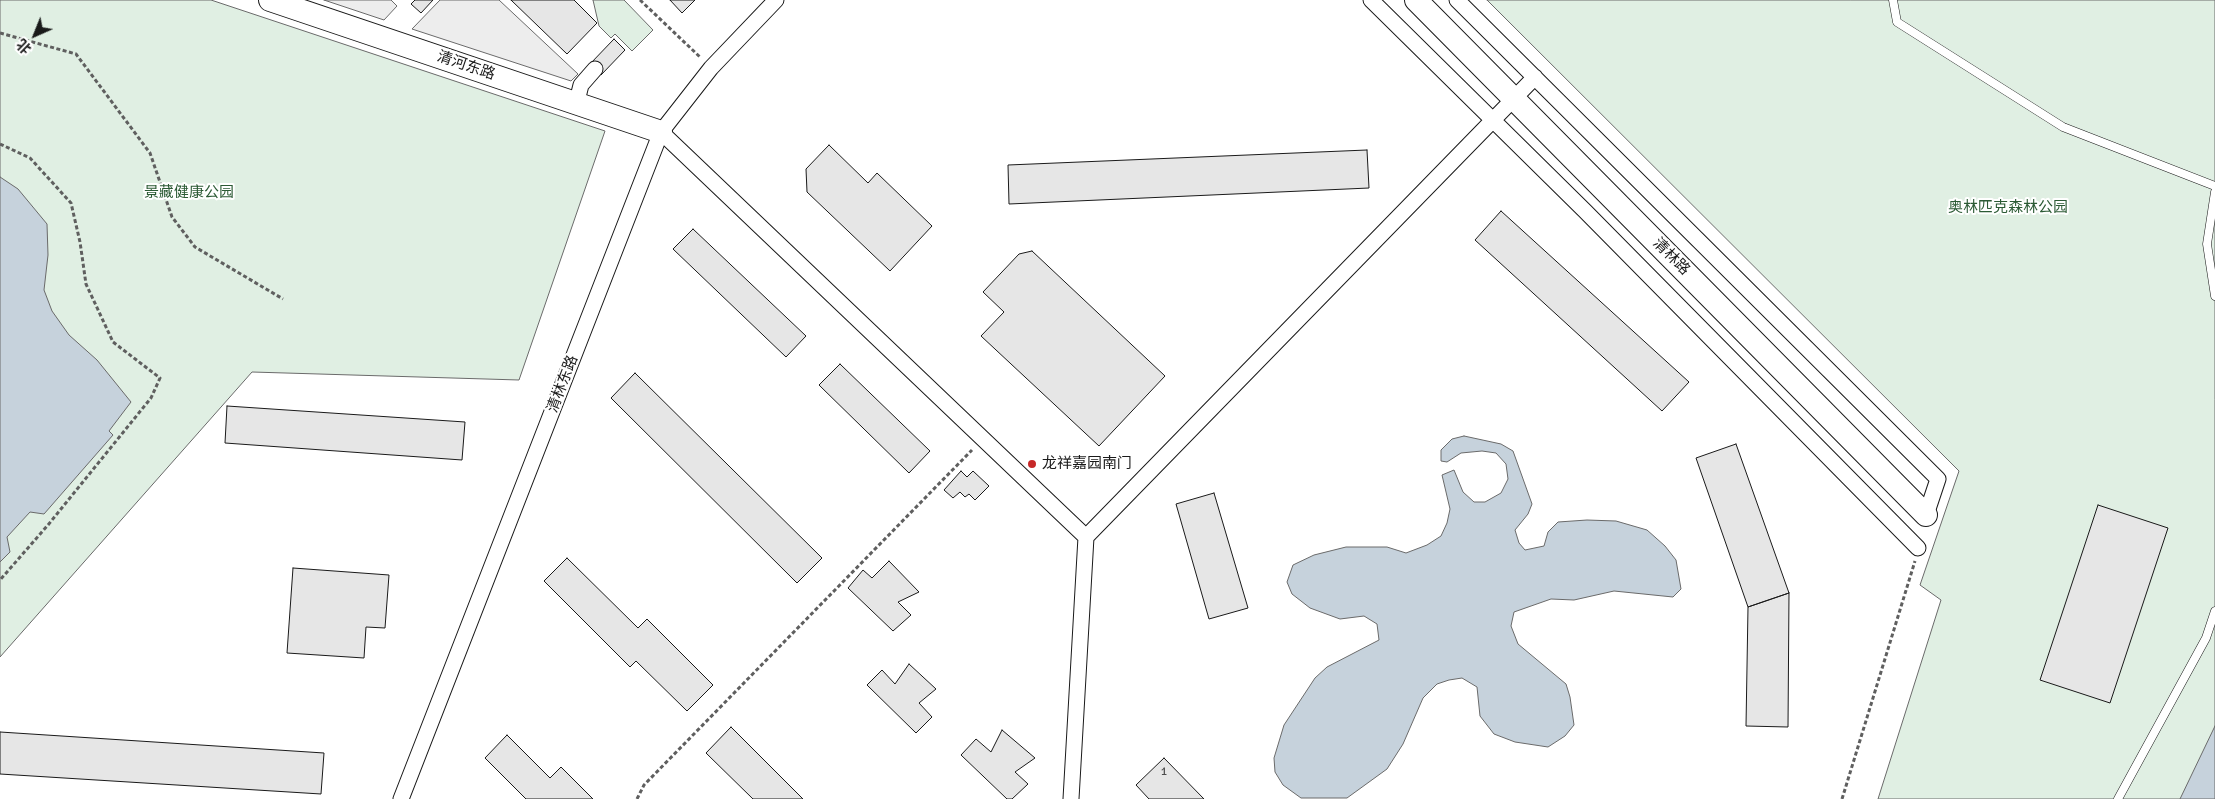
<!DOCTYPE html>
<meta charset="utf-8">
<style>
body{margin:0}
#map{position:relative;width:2215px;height:799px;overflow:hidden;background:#fff;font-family:Signika,"Noto Sans SC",sans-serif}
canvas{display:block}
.north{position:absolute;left:10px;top:10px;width:50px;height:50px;-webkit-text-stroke:4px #fff;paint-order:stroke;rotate:224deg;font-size:14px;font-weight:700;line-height:20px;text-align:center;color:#1a1a1a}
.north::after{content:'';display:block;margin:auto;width:18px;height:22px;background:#1a1a1a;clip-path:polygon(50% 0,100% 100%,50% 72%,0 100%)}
</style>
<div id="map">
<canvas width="2215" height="799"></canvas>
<div class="north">北</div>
</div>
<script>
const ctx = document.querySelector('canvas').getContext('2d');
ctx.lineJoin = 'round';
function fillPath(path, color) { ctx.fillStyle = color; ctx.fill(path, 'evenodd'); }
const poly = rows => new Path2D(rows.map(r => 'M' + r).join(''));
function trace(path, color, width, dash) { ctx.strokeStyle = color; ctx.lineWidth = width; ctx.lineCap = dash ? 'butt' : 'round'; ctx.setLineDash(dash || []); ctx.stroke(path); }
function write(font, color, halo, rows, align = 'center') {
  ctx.font = font + ' Signika,"Noto Sans SC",sans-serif'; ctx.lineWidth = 4; ctx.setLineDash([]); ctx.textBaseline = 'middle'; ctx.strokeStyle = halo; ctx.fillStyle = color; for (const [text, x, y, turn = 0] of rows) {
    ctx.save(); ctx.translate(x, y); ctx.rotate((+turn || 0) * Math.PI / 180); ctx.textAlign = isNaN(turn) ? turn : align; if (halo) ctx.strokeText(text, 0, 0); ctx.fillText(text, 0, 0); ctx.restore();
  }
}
const green = poly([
 [0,0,211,0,605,131,519,380,252,372,0,657,0,0],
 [593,0,624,0,653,30,632,51,615,34,611,38,599,26,593,0],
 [1487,0,2215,0,2215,799,1878,799,1941,600,1920,585,1959,471,1487,0]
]);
fillPath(green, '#e0efe3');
trace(green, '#6a6a6a', 1);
const parking = poly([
 [324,0,391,0,397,6,384,20,324,0],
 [440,0,499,0,578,74,571,81,412,29,440,0]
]);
fillPath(parking, '#ededed');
trace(parking, '#6a6a6a', 1);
const water = poly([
 [0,177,18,189,47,224,48,255,44,290,52,311,69,335,97,360,131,402,109,431,113,435,44,514,30,512,7,537,10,552,0,562,0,177],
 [1464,436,1501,444,1513,451,1532,504,1528,514,1515,530,1519,543,1525,550,1544,546,1548,532,1558,522,1587,520,1616,521,1647,530,1665,546,1676,560,1681,589,1673,597,1614,591,1574,600,1551,599,1514,612,1511,626,1518,644,1566,684,1570,697,1574,725,1565,736,1548,747,1515,742,1494,734,1480,716,1477,687,1462,678,1449,680,1437,684,1423,698,1403,744,1387,769,1347,798,1301,798,1283,785,1275,772,1274,758,1284,725,1315,678,1327,667,1379,640,1377,624,1364,616,1340,619,1310,608,1292,594,1287,582,1293,565,1314,555,1346,547,1387,547,1406,553,1427,545,1441,536,1447,523,1450,509,1442,475,1454,470,1463,492,1474,502,1485,502,1501,493,1508,479,1506,464,1496,453,1482,451,1461,453,1447,462,1441,461,1441,450,1452,439,1464,436],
 [2215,726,2215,799,2180,799,2215,726]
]);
fillPath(water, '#c6d2dc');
trace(water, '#6a6a6a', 1);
const building = poly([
 [415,0,433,0,421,13,411,4,415,0],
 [511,0,574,0,597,23,567,54,511,0],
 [670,0,695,0,682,13,670,0],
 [614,39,625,50,601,75,590,64,614,39],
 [829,145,868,183,877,173,932,226,890,271,807,192,806,169,829,145],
 [1367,150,1369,188,1009,204,1008,165,1367,150],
 [1501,211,1689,382,1662,411,1475,240,1501,211],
 [693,229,806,336,786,357,673,249,693,229],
 [1032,251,1165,376,1099,446,981,336,1004,312,983,292,1019,254,1032,251],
 [840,364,930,451,909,473,819,385,840,364],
 [635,373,822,558,797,583,611,398,635,373],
 [227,406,465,422,462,460,225,443,227,406],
 [1736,444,1789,593,1748,607,1696,458,1736,444],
 [961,471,967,477,973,471,989,486,975,500,969,494,965,497,960,492,953,498,944,490,961,471],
 [1214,493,1248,608,1209,619,1176,504,1214,493],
 [2098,505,2168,528,2110,703,2040,680,2098,505],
 [567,558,638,628,647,619,713,685,687,711,636,661,630,667,544,581,567,558],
 [889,561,919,592,898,602,911,615,893,631,848,588,863,570,872,578,889,561],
 [293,568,389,575,385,628,366,627,364,658,287,653,293,568],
 [1789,593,1788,727,1746,726,1748,607,1789,593],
 [909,664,936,689,919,703,932,717,916,733,867,685,882,670,895,684,909,664],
 [731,727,803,799,753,799,706,753,731,727],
 [1002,730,1035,758,1015,772,1028,784,1012,799,1007,799,961,755,976,739,991,752,1002,730],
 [0,732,324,753,321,794,0,774,0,732],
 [507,735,550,778,561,767,593,799,526,799,485,758,507,735],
 [1164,758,1204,799,1149,799,1136,785,1164,758]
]);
fillPath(building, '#e6e6e6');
trace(building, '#1a1a1a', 1);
const lane = poly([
 [1893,0,1897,22,2063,127,2215,186],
 [2215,192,2207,244,2215,296],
 [2118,799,2206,638,2215,611]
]);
const street = poly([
 [1371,0,1585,211,1918,548],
 [1457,0,1938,479,1926,515],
 [579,93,581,85,595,69],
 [661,132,1086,537,1071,799],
 [1086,537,1535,77],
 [401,799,661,132,711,68,776,0]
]);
const secondary = poly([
 [270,0,661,132],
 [1416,0,1926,515]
]);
trace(lane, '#1a1a1a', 9);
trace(street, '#1a1a1a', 17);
trace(secondary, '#1a1a1a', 24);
trace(poly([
 [640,0,700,57],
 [0,33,76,54,150,153,172,217,195,247,283,299],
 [0,144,30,158,71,203,80,242,86,284,113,342,160,378,151,398,48,525,0,580],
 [637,799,644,785,972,450],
 [1842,799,1915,561]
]), '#5f5f5f', 3, [4, 2.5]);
trace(lane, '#fff', 8);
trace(street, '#fff', 15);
trace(secondary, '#fff', 22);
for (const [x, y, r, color] of [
 [1032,464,5,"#c62828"]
]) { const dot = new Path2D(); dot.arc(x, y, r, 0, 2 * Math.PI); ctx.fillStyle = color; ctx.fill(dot); trace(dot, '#fff', 2); }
write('12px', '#4d4d4d', null, [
 ["1",1164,772]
]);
write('15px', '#1a1a1a', '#fff', [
 ["清河东路",466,66,19],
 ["清林路",1671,257,45],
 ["清林东路",563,384,-69]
]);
write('15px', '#2b5a34', '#fff', [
 ["景藏健康公园",189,193],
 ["奥林匹克森林公园",2008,208]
]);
write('15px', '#1a1a1a', '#fff', [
 ["龙祥嘉园南门",1042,464]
], 'left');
</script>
